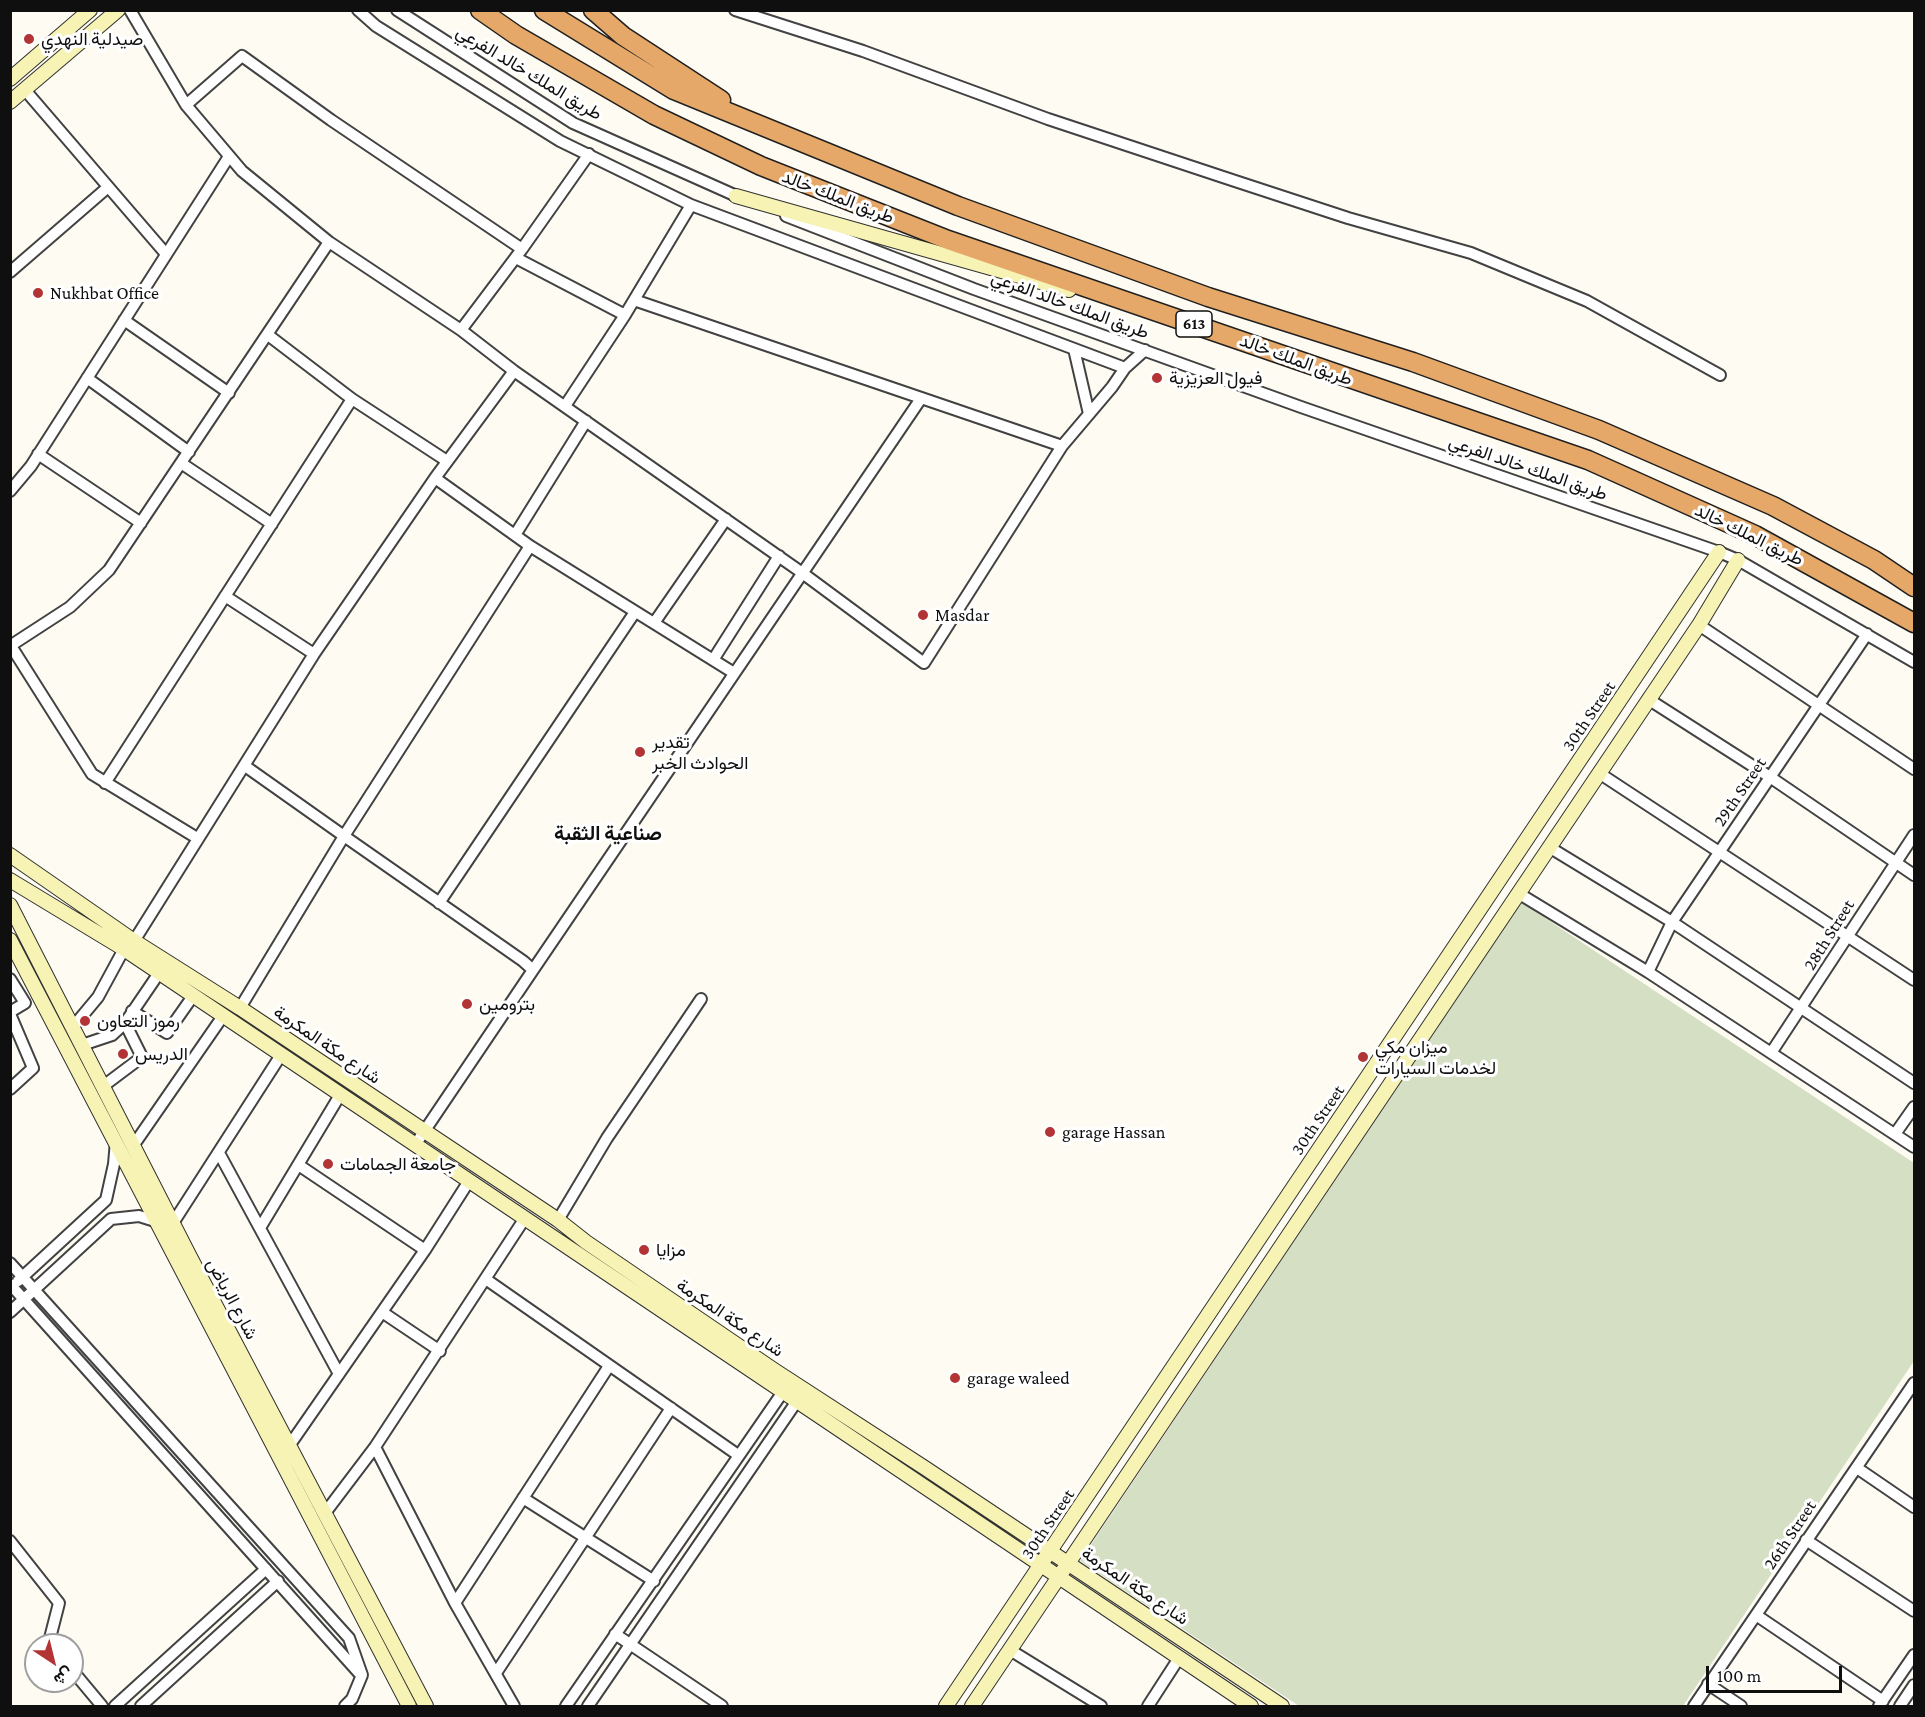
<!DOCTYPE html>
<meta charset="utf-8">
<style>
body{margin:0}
#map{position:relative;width:1925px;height:1717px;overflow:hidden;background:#fefcf2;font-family:"Crimson Pro",Vazirmatn,serif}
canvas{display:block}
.frame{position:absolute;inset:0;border:12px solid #0f0f0f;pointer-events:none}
.north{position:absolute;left:24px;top:1633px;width:60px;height:60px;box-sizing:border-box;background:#fff;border:2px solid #9f9f9f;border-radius:50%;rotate:145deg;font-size:16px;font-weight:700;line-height:24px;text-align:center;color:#0f0f0f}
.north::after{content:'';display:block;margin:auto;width:21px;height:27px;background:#b23434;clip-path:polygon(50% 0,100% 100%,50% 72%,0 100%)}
.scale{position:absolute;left:1706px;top:1666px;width:136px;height:27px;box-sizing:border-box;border:3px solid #0f0f0f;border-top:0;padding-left:8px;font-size:18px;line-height:21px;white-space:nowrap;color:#0f0f0f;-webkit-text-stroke:4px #fff;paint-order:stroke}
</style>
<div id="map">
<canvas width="1925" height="1717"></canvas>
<div class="frame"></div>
<div class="north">ش</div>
<div class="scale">100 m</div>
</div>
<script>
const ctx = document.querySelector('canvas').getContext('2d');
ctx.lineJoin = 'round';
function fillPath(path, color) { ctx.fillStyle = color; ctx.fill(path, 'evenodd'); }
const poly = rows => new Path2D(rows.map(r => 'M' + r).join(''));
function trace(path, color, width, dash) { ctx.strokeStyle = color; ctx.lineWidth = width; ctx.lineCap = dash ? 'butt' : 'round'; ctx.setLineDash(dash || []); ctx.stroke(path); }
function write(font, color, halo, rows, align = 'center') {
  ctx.font = font + ' "Crimson Pro",Vazirmatn,serif'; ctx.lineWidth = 6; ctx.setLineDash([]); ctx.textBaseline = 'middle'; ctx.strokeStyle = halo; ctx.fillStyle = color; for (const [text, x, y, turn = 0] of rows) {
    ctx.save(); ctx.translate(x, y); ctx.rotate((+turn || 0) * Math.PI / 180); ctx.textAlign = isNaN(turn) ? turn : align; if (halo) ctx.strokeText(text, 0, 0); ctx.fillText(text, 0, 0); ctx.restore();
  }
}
fillPath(poly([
 [1521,902,1914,1163,1914,1361,1683,1706,1299,1706,1080,1561]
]), '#d5dfc4');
const street = poly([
 [130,10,186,105,242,171,329,242,461,330,514,371,801,572,924,663,1062,446,1112,387,1125,368,691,205,560,141,376,26,358,10],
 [397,10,573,123,741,198],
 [735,10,863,51,1048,119,1232,180,1348,218,1471,253,1587,301,1720,375],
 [25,90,166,254],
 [186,105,242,56,331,120,522,249],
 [786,216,974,289,1301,407,1719,552,1738,560,1914,662],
 [516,258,625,315],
 [10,272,107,188],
 [634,300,1062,446],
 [124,320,229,393],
 [461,330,522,249,589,154],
 [268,335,352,399,447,461],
 [1074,349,1089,414],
 [1125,368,1145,350],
 [87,378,189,452],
 [565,406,625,315,691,205],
 [38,454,141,523],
 [181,463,272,524],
 [435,478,530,546,734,673],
 [10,491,31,466,228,158],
 [515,535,586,421],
 [225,596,314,654],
 [654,623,726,519],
 [1699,625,1914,769],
 [10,646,70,607,109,570,329,242],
 [11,646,92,774,197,838],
 [713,660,779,556],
 [1648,699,1770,777,1914,875],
 [245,766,344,836,530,546],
 [1599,773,1914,980],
 [105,783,352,399],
 [1549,847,1672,922,1914,1083],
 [1518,893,1648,972,1914,1147],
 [439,903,635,612],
 [134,941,314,654,435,478,514,371],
 [533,970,920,400],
 [1648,972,1672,922,1867,634],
 [10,979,25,1003,10,1012],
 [240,1008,344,836,523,961,533,970,415,1145],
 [132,1011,167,1033,193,996],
 [10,1014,33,1068,10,1089],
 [73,1027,98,997,124,949],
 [82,1045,112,1035,125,1023,159,973],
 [1771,1053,1914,835],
 [102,1087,142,1057,125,1023],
 [1895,1134,1914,1107],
 [133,1146,223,1016],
 [219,1153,339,1374],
 [300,1166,425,1250],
 [558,1220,607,1138,701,999],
 [173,1223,281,1055],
 [260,1228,340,1095],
 [10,1263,349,1638,362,1675,352,1699,345,1706],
 [487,1280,738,1455],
 [18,1281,106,1200,114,1164,116,1141],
 [10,1284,359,1673],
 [10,1312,111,1219,139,1216,155,1221],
 [382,1312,440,1351],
 [289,1446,425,1250,469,1181],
 [375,1447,455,1603,514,1706],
 [1857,1468,1914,1507],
 [523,1498,654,1581],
 [325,1513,375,1447,525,1218],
 [1806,1540,1914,1611],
 [10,1541,59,1603,49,1642,51,1645],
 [455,1603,609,1366],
 [1756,1615,1883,1701],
 [615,1634,722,1706],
 [1010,1650,1101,1706],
 [72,1670,102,1706],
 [496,1673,671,1408],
 [1708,1684,1741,1706],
 [115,1706,266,1569],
 [141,1706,278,1581],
 [566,1706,787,1386],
 [588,1706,797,1401],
 [1148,1706,1179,1658],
 [1694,1706,1914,1383],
 [1879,1706,1914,1655],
 [1900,1706,1914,1685]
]);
const secondary = poly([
 [10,79,90,10],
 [10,102,118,10],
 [736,196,1069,290],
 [10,855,134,941,240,1008,558,1220,586,1242,774,1370,925,1468,1282,1706],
 [10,880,124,949,1251,1706],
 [10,905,190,1257,426,1706],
 [10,940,409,1706],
 [946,1706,1719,552],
 [972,1706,1699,625,1738,560]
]);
const highway = poly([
 [480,10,516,35,654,115,761,166,948,240,1588,460,1755,535,1914,623],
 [544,10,674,90,958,206,1208,297,1413,362,1599,430,1773,506,1874,560,1914,587],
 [593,10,623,36,721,100]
]);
trace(street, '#424242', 14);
trace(secondary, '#313131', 16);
trace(highway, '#202020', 21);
trace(street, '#fff', 10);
trace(secondary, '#f7f3b4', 14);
trace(highway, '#e6a868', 18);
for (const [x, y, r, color] of [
 [29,39,6,"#b23434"],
 [38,293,6,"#b23434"],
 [1157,378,6,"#b23434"],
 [923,615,6,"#b23434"],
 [640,752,6,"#b23434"],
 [467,1004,6,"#b23434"],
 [85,1021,6,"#b23434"],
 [123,1054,6,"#b23434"],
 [1363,1057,6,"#b23434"],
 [1050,1132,6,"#b23434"],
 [328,1164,6,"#b23434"],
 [644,1250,6,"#b23434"],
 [955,1378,6,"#b23434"]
]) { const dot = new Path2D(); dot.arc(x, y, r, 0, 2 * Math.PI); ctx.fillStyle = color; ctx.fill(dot); trace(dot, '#fff', 2); }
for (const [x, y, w] of [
 [1194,324,36]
]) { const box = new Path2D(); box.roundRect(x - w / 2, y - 13, w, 26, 4.5); ctx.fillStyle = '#fff'; ctx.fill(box); trace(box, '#0f0f0f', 1.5); }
write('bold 16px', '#0f0f0f', null, [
 ["613",1194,324]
]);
write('18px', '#0f0f0f', '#fff', [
 ["صيدلية النهدي",41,39],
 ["Nukhbat Office",50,293],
 ["فيول العزيزية",1169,378],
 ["Masdar",935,615],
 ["تقدير",652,742],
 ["الحوادث الخبر",652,763],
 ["بترومين",479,1004],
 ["رموز التعاون",97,1021],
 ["ميزان مكي",1375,1047],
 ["لخدمات السيارات",1375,1068],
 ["الدريس",135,1054],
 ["garage Hassan",1062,1132],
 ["جامعة الجمامات",340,1164],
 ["مزايا",656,1250],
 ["garage waleed",967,1378]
], 'left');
write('18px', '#0f0f0f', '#fff', [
 ["طريق الملك خالد الفرعي",529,73,31],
 ["طريق الملك خالد",838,197,21],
 ["طريق الملك خالد الفرعي",1070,305,20],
 ["طريق الملك خالد",1296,360,20],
 ["طريق الملك خالد الفرعي",1528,468,19],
 ["طريق الملك خالد",1749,535,26],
 ["30th Street",1589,716,-56],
 ["29th Street",1740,792,-56],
 ["28th Street",1829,935,-58],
 ["شارع مكة المكرمة",327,1045,34],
 ["30th Street",1318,1120,-56],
 ["شارع الرياض",232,1299,62],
 ["شارع مكة المكرمة",730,1318,34],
 ["30th Street",1048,1524,-56],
 ["26th Street",1790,1535,-56],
 ["شارع مكة المكرمة",1135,1586,34]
]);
write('bold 20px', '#0f0f0f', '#fff', [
 ["صناعية الثقبة",608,834]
]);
</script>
